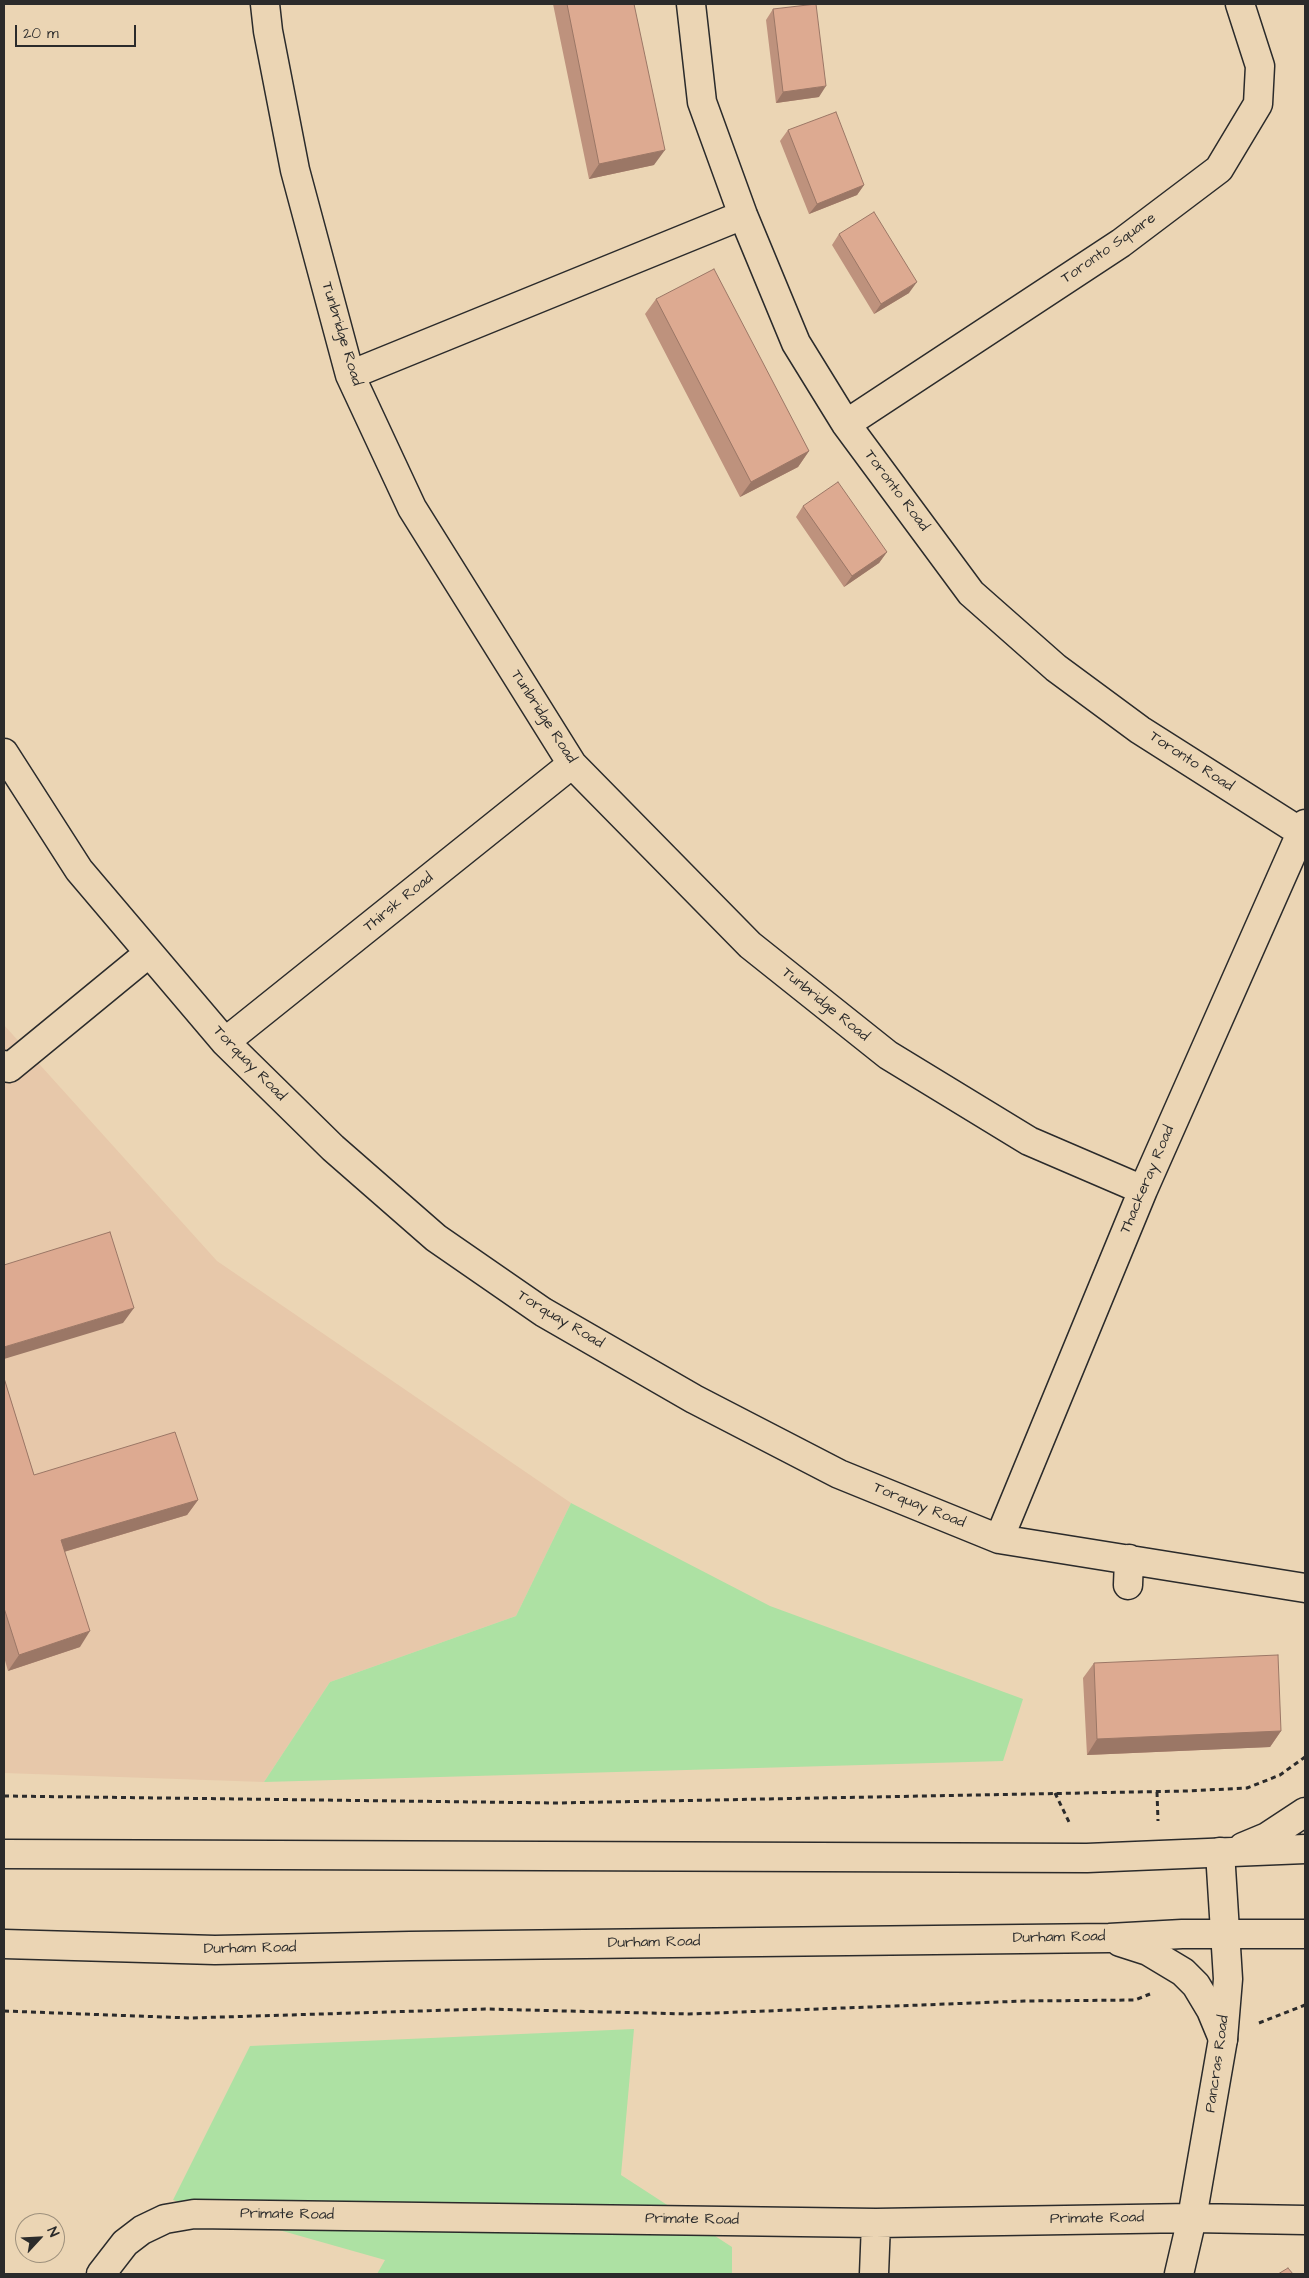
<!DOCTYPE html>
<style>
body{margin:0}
#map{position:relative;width:1309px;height:2278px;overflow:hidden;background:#ebd5b4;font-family:"Architects Daughter",sans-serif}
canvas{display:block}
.frame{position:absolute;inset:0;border:5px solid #2b2b2b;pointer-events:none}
.north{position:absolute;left:15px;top:2213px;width:50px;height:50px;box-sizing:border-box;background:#ebd5b4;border:1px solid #9e917d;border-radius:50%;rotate:65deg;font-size:14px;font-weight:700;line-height:20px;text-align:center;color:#2b2b2b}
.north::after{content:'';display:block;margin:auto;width:18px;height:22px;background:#2b2b2b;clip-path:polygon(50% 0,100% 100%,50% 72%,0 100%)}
.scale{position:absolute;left:15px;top:25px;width:121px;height:22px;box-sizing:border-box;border:2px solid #2b2b2b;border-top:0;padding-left:6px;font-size:15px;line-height:18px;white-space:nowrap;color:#2b2b2b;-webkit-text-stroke:4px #ebd5b4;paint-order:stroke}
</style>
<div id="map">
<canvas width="1309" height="2278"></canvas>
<div class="frame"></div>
<div class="north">N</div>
<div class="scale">20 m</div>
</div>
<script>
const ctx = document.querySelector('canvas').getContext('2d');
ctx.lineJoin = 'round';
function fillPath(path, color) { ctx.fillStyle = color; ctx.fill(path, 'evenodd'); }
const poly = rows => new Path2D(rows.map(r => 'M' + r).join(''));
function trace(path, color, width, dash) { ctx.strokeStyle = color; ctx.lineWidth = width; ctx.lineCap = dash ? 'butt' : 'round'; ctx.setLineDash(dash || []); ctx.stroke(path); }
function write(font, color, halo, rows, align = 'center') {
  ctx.font = font + ' "Architects Daughter",sans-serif'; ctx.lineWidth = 5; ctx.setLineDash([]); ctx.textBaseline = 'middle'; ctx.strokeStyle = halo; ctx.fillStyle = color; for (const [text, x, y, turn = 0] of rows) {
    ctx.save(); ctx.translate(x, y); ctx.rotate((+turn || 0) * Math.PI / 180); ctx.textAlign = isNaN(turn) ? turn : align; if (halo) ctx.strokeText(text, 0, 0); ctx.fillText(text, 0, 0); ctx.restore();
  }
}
fillPath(poly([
 [4,1025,217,1261,571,1503,516,1616,330,1682,264,1782,4,1773]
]), '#e7c8aa');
fillPath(poly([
 [571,1503,770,1606,1023,1699,1003,1761,264,1782,330,1682,516,1616],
 [634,2029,621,2175,732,2247,732,2274,377,2274,385,2260,173,2200,250,2046]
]), '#ade1a3');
const minor = poly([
 [265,4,268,31,295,170,350,375,412,508,572,764,750,945,888,1055,1029,1141,1143,1190],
 [691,4,702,102,743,215,796,343,846,424,971,593,1056,668,1140,730,1302,833],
 [350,375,743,215],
 [846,424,1121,243,1219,169,1258,104,1260,66,1240,4],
 [4,753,79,870,225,1042,333,1148,436,1238,543,1312,694,1399,839,1474,999,1539,1305,1588],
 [225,1042,572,764],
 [4,1065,9,1068,149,953],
 [999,1539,1143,1190,1305,824],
 [1128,1585,1129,1559],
 [101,2274,125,2243,142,2230,165,2219,194,2214,876,2223,1192,2218,1305,2220],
 [874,2274,876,2223],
 [1179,2274,1192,2218,1223,2039,1228,1979,1220,1852]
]);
const highway = poly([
 [1243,1847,1267,1837,1305,1812],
 [4,1854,1087,1858,1305,1849],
 [1120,1942,1148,1951,1183,1972,1196,1985,1211,2010,1223,2039],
 [4,1944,215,1950,410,1946,1109,1938,1182,1934,1305,1934]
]);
trace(minor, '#2b2b2b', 31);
trace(highway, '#2b2b2b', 31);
trace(poly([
 [1157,1792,1158,1821],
 [1055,1793,1070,1824],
 [4,1796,556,1803,1187,1791,1247,1788,1280,1775,1305,1757],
 [4,2011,190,2018,485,2009,689,2014,1024,2001,1135,2000,1150,1994],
 [1259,2023,1305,2005]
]), '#2b2b2b', 3, [5, 4]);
trace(minor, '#ebd5b4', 28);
trace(highway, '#ebd5b4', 28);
fillPath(poly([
 [553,4,634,4,654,165,589,179],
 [773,9,819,97,776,103,766,20],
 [788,130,864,185,857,195,809,214,780,141],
 [839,234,909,293,874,314,832,245],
 [656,299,809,451,798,467,740,497,645,314],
 [803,506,887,552,879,563,844,587,796,517],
 [4,1378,34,1475,198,1500,187,1515,64,1552,80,1647,8,1671,4,1657],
 [1094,1663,1281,1731,1270,1747,1087,1755,1083,1678]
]), '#be927d');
fillPath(poly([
 [826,86,819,97,776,103,783,92],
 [665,150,654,165,589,179,599,164],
 [864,185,857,195,809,214,817,204],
 [917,282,909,293,874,314,881,304],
 [809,451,798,467,740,497,751,482],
 [887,552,879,563,844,587,852,576],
 [134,1308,123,1323,4,1359,4,1347],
 [198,1500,187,1515,50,1556,61,1540],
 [90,1631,80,1647,8,1671,19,1655],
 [1281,1731,1270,1747,1087,1755,1097,1739]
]), '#9b7766');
const building = poly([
 [567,4,634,4,665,150,599,164,567,4],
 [816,4,826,86,783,92,773,9,816,4],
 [836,112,864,185,817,204,788,130,836,112],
 [874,212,917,282,881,304,839,234,874,212],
 [714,269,809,451,751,482,656,299,714,269],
 [838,482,887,552,852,576,803,506,838,482],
 [110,1232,134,1308,4,1347,4,1265,110,1232],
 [4,1378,34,1475,175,1432,198,1500,61,1540,90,1631,19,1655,4,1608,4,1378],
 [1278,1655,1281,1731,1097,1739,1094,1663,1278,1655],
 [1288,2268,1293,2274,1278,2274,1288,2268]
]);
fillPath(building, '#ddaa91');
trace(building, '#9b7766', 1);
write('15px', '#2b2b2b', '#ebd5b4', [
 ["Toronto Square",1109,249,-35],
 ["Tunbridge Road",341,334,73],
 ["Toronto Road",896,491,53],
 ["Tunbridge Road",543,717,57],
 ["Toronto Road",1191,762,33],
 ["Thirsk Road",399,903,-39],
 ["Tunbridge Road",825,1005,39],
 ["Torquay Road",249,1064,46],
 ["Thackeray Road",1148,1180,-67],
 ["Torquay Road",560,1320,31],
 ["Torquay Road",919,1506,22],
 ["Durham Road",1059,1938,-1],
 ["Durham Road",654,1943,-1],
 ["Durham Road",250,1949,-1],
 ["Pancras Road",1218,2064,-82],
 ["Primate Road",287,2215,1],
 ["Primate Road",1097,2219,-1],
 ["Primate Road",692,2220,1]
]);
</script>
